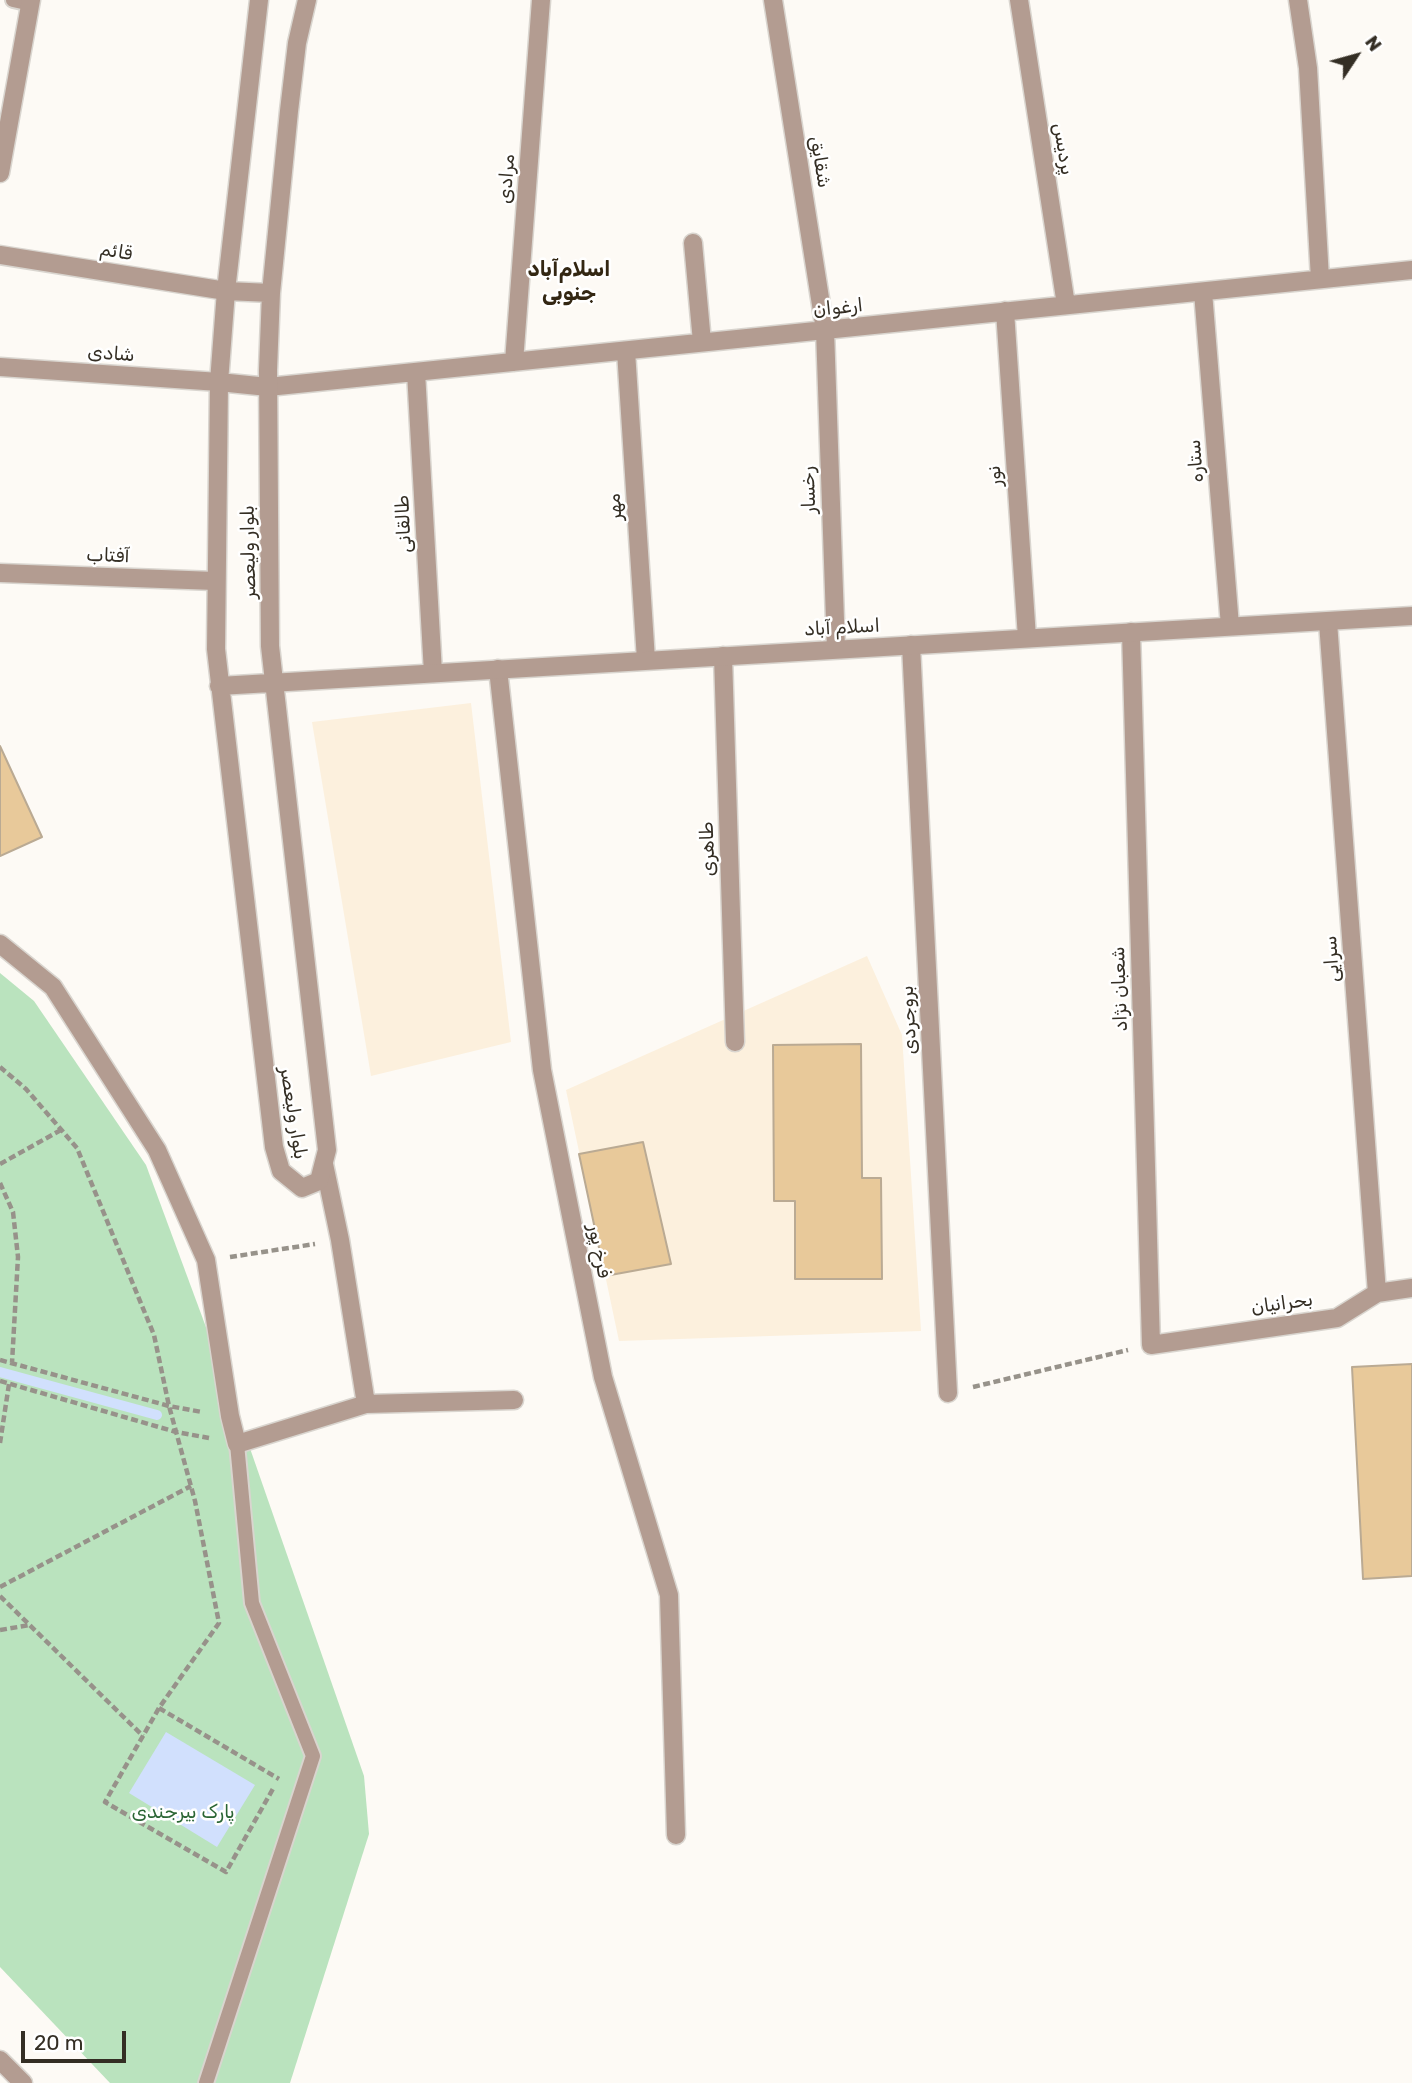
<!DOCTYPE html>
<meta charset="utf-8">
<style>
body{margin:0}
#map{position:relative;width:1412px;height:2083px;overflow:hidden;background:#fdfaf5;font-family:Rubik,sans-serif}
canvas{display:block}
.north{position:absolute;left:1321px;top:21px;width:70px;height:70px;-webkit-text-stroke:5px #fff;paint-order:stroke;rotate:54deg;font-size:19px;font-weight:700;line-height:28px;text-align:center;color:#342e24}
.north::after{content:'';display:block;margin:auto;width:24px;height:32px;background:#342e24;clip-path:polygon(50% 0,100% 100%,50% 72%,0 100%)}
.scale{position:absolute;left:21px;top:2031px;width:105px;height:32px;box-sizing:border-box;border:4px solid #342e24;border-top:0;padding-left:9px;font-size:21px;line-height:24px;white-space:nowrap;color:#342e24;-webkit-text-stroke:5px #fff;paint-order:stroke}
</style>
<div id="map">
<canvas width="1412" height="2083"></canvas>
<div class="north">N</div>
<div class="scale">20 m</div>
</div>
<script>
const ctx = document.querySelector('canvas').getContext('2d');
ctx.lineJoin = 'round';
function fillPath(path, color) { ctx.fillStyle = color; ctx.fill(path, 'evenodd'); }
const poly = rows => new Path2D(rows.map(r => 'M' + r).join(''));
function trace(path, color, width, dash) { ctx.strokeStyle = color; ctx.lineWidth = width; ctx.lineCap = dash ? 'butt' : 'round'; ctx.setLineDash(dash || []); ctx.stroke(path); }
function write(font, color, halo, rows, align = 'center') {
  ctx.font = font + ' Rubik,"Noto Sans Arabic",sans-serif'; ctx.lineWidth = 5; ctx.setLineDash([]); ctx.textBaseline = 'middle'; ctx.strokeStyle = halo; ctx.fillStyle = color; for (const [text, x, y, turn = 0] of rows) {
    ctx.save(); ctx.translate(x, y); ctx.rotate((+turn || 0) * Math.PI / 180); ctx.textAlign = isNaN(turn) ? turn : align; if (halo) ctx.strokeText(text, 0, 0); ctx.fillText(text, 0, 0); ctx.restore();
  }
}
fillPath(poly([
 [471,703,511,1042,371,1076,312,722],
 [867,956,902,1035,921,1331,619,1341,566,1090]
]), '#fcf0dd');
fillPath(poly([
 [0,973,34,1001,146,1165,237,1411,364,1776,369,1834,290,2083,110,2083,0,1967]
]), '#bae3be');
fillPath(poly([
 [166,1732,255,1785,217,1847,129,1793]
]), '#d1e0fd');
trace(poly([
 [0,1372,157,1415]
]), '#d1e0fd', 10);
const building = poly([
 [0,746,42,837,0,856,0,746],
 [861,1044,862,1178,881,1178,882,1279,795,1279,795,1201,774,1201,773,1045,861,1044],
 [643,1142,671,1264,605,1276,579,1154,643,1142],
 [1412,1364,1412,1576,1363,1579,1352,1367,1412,1364]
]);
fillPath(building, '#e8c99a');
trace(building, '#baaa93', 2);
const service = poly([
 [13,0,31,4],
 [206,2083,313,1756,252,1603,237,1444]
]);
const minor = poly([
 [773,0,825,330,836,649],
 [1019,0,1066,305],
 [1298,0,1308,68,1320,279],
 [0,173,31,0],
 [693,243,702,342],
 [0,255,226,291],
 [1203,292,1230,626],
 [1005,311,1027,638],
 [626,351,646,660],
 [514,362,541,0],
 [0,367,219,382],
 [416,372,433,673],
 [268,387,1412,270],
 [0,573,215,581],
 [1328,622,1377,1293],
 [1131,632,1151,1345,1337,1318,1377,1293,1412,1288],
 [911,645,948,1393],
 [723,656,735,1042],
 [498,669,542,1070,603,1377,669,1595,676,1835],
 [0,944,53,987,157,1150,206,1260,230,1416,237,1444,366,1404,514,1400],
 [324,1164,340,1240,366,1404]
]);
const tertiary = poly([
 [259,0,226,291,219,382,216,649,274,1147,281,1171,302,1188,319,1181,327,1150,270,646,268,370,271,293,289,111,297,43,307,0],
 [226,291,271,293],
 [219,382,268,387],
 [219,686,1412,616],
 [0,2060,23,2083]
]);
trace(service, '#d9d5cf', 18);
trace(minor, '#d9d5cf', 21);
trace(tertiary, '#d9d5cf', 21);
trace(poly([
 [0,1067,26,1089,77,1148,154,1335,169,1406,195,1501,219,1623,159,1708,105,1802,226,1872,274,1787],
 [0,1164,61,1130],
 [0,1183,13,1212,18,1257,12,1363],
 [230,1257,315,1244],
 [0,1360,169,1406,202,1412],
 [0,1381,176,1432,209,1438],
 [973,1387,1128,1350],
 [0,1443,9,1384],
 [0,1587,191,1486],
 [0,1596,143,1736],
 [0,1630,30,1625],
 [159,1708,279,1779]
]), '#97928a', 4.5, [7, 3.5]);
trace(service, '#b39c91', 14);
trace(minor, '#b39c91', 18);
trace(tertiary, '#b39c91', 18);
write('19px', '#342e24', '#fff', [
 ["پردیس",1063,149,81],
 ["شقایق",820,162,81],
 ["مرادی",507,179,-86],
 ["قائم",116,252,9],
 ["ارغوان",838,308,-6],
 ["شادی",111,354,4],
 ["ستاره",1196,461,-95],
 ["نور",995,476,-94],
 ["رخسار",809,490,-92],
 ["مهر",615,507,-94],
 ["طالقانی",404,524,-93],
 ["بلوار ولیعصر",249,552,-91],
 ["آفتاب",108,556,2],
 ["اسلام آباد",842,628,-3],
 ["طاهری",708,849,-92],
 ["سرایی",1332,959,-94],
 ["شعبان نژاد",1120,989,-92],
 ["بروجردی",909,1020,-93],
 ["بلوار ولیعصر",293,1113,81],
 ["فرخ پور",599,1251,79],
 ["بحرانیان",1282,1304,-8]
]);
write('19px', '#2a6534', '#fff', [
 ["پارک بیرجندی",183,1813]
]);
write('bold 21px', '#332713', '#fff', [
 ["اسلام‌‌آباد",569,270],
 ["جنوبی",569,294]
]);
</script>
